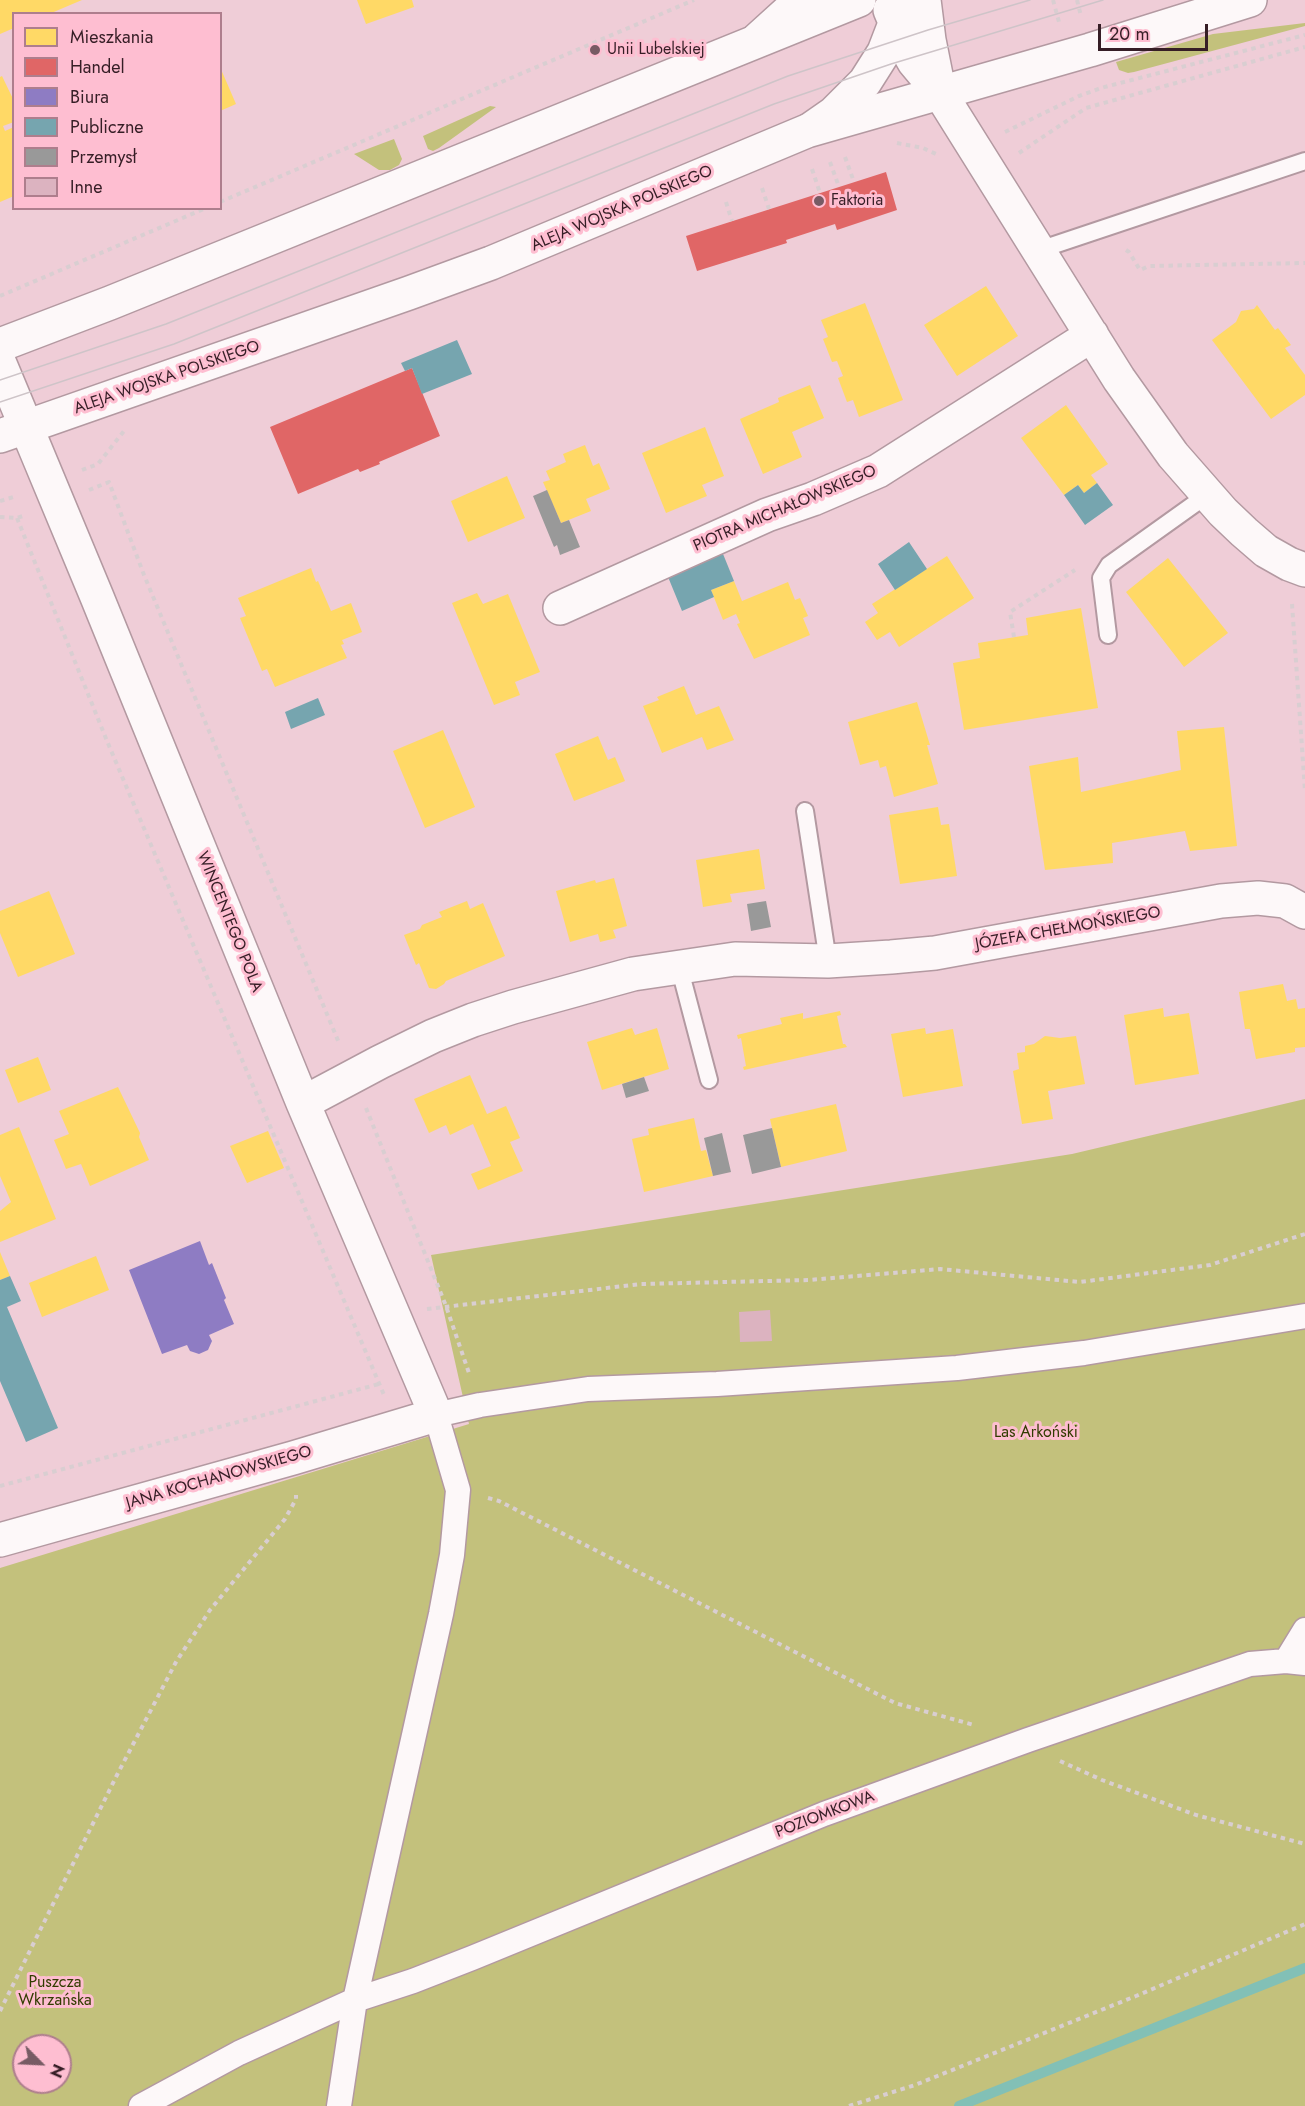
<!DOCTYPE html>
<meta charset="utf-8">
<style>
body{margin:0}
#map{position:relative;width:1305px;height:2106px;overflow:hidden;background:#efcdd7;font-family:Jost,sans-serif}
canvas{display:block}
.legend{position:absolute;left:12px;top:12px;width:210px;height:198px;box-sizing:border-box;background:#febed1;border:2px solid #ae7e8d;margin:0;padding:8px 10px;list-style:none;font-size:18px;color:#361e26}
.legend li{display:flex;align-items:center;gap:12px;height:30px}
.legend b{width:30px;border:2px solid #ae7e8d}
.north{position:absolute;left:12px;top:2034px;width:60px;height:60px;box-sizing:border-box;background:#febed1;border:2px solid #ae7e8d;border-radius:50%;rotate:114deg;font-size:16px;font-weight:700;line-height:24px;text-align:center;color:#361e26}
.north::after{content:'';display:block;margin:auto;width:21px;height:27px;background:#775b64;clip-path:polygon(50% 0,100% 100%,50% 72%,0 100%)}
.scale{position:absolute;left:1098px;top:24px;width:110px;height:27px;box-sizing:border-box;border:3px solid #361e26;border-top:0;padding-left:8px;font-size:18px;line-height:21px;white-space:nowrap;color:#361e26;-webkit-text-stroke:4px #febed1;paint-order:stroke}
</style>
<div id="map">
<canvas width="1305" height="2106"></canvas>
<ul class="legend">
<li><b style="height:16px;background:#ffd966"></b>Mieszkania</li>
<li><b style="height:16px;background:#e06666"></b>Handel</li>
<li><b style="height:16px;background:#8e7cc3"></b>Biura</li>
<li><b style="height:16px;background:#76a5af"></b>Publiczne</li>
<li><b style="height:16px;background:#999"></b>Przemysł</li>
<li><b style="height:16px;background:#dcb3c0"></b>Inne</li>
</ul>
<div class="north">N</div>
<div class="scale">20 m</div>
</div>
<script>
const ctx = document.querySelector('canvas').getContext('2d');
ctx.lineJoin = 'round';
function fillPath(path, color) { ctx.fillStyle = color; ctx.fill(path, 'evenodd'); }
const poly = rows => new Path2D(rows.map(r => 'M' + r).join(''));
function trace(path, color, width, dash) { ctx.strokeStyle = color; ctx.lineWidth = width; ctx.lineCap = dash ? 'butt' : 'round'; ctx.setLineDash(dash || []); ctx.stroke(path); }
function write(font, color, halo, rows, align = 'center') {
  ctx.font = font + ' Jost,sans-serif'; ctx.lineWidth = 6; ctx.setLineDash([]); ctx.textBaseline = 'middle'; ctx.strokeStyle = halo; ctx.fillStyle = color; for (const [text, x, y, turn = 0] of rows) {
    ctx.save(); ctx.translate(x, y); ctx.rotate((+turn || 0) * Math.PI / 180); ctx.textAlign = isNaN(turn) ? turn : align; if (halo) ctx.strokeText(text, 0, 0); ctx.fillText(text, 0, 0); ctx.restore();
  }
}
fillPath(poly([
 [1305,23,1305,26,1134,72,1128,73,1119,70,1116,62,1213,34],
 [490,106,496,107,439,148,433,151,428,149,423,136],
 [394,139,402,159,399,165,390,170,379,170,354,154],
 [1305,1099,1305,2106,0,2106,0,1568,469,1424,431,1255,1072,1154],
 [24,2046,60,2046,60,2082,24,2082]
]), '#c3c17c');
fillPath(poly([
 [0,0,82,0,49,14,14,14,14,28,0,34],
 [357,0,412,0,414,7,366,24],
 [220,67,236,104,220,111],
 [2,76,14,101,14,122,3,126,5,131,14,127,14,196,0,202,0,77],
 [986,286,1018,336,957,376,924,325],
 [865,303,903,400,859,417,853,400,847,402,838,378,843,376,837,361,832,362,823,339,828,337,821,320],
 [1257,305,1275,330,1278,328,1291,345,1285,348,1305,375,1305,395,1271,419,1212,340,1236,322,1241,311,1254,309],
 [810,385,824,418,792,432,802,457,763,474,740,419,779,402,778,398],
 [1066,405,1108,464,1091,475,1097,483,1084,493,1078,485,1064,495,1021,438],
 [705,427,724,476,702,485,707,496,666,513,642,453],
 [585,445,593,466,599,463,610,489,586,499,591,511,561,523,543,482,550,480,546,471,566,462,563,454],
 [507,476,525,518,468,542,451,501],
 [947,556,974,598,899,647,890,632,877,640,865,622,878,613,872,604],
 [1168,558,1228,633,1184,667,1126,592],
 [311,568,316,582,318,581,331,611,351,603,362,632,342,640,344,644,341,645,347,658,275,687,267,669,262,671,240,618,246,616,238,598],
 [734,581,742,601,788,582,795,600,800,598,808,616,803,618,810,635,754,659,737,624,740,623,736,614,723,620,711,590],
 [477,593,483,604,508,594,540,672,515,682,520,695,494,705,452,603],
 [1081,608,1098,708,964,730,953,663,980,658,978,643,1028,635,1026,618],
 [684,686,696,715,719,706,734,740,707,750,702,737,662,753,643,706,659,700,657,697],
 [917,702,930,745,927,745,938,784,894,797,886,766,880,768,878,760,860,765,848,722],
 [1224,727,1237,846,1190,851,1185,831,1112,843,1113,863,1045,870,1029,766,1078,757,1081,792,1181,770,1177,731],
 [443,730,475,807,425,828,393,751],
 [598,736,608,760,615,757,625,781,574,801,555,754],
 [938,807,941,825,949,824,957,876,900,884,889,815],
 [759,849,765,889,730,894,732,902,703,907,696,860],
 [614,878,627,926,613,930,616,938,600,942,598,934,570,942,556,891,595,880,596,883],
 [49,891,75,954,18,977,0,933,0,911],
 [467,901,470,909,483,903,505,956,446,981,444,984,436,989,429,988,419,963,416,965,404,935,420,929,422,925,442,917,439,912],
 [1283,984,1287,1001,1296,999,1298,1009,1305,1008,1305,1047,1295,1048,1295,1052,1256,1059,1250,1029,1245,1029,1239,992],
 [1163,1008,1164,1017,1189,1013,1199,1074,1135,1085,1124,1015],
 [840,1011,841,1015,837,1016,843,1044,845,1044,847,1047,744,1070,743,1067,746,1066,741,1038,738,1039,737,1035,782,1024,780,1018,803,1013,803,1019],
 [632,1028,635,1035,657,1028,669,1069,602,1090,587,1042],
 [925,1028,926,1034,953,1029,963,1086,903,1097,891,1034],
 [1045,1036,1060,1038,1076,1036,1085,1084,1048,1091,1053,1119,1022,1124,1013,1071,1019,1069,1017,1053,1025,1052,1025,1046,1034,1044],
 [38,1057,51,1090,18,1103,5,1070],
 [470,1075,487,1114,506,1106,520,1138,510,1142,523,1171,478,1190,471,1174,491,1166,473,1124,450,1135,446,1125,429,1133,414,1099],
 [118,1087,140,1133,139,1137,149,1160,90,1186,81,1164,66,1169,54,1140,69,1134,59,1111],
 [836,1104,847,1151,781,1167,770,1119],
 [694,1118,701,1151,706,1150,713,1176,644,1192,632,1139,649,1135,648,1129],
 [19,1127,56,1219,0,1242,0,1211,11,1202,0,1176,0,1135],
 [268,1131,284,1168,247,1183,230,1146],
 [0,1252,10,1276,0,1280],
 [96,1256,109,1290,42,1317,29,1283]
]), '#ffd966');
fillPath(poly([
 [886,172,897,210,837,230,835,224,786,240,787,243,697,271,686,236],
 [412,368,440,436,379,462,380,464,360,472,358,469,298,494,270,427]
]), '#e06666');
fillPath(poly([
 [200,1241,209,1265,212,1263,226,1298,224,1300,234,1324,209,1335,212,1341,208,1350,199,1354,190,1351,187,1345,162,1354,129,1270]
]), '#8e7cc3');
fillPath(poly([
 [457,340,472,374,422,394,412,368,405,371,401,363],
 [1097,483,1113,505,1085,525,1064,495,1078,485,1084,493],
 [909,542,927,569,895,590,878,564],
 [721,549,734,581,711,590,714,597,682,611,666,572],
 [318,698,325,715,291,729,285,712],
 [10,1276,21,1301,7,1307,58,1428,26,1442,0,1381,0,1280]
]), '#76a5af');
fillPath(poly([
 [547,490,561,523,569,520,580,547,560,555,557,545,554,547,533,496],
 [766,901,771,927,751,931,747,904],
 [644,1077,649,1091,626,1098,622,1084],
 [772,1128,781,1167,752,1174,743,1135],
 [722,1133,731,1172,713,1176,704,1138]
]), '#999');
trace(poly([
 [959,2106,1305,1968]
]), '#82c0b6', 10);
fillPath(poly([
 [770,1310,772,1341,740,1342,739,1312]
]), '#dcb3c0');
const service = poly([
 [1039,250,1305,161],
 [1108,635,1101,578,1109,565,1207,495],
 [805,811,828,961],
 [679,966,709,1080]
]);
const pedestrian = poly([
 [1286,1661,1305,1630],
 [141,2106,239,2053,355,2000,413,1981,472,1958,824,1814,1028,1740,1250,1664,1286,1661,1305,1663],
 [339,2106,355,2000,441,1614,452,1555,458,1490,436,1415,480,1405,588,1389,717,1384,957,1368,1084,1353,1305,1316]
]);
const minor = poly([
 [940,93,1119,379,1173,455,1223,512,1244,532,1266,551,1289,564,1305,570],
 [0,364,97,597,303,1103,436,1415,293,1458,0,1540],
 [560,608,767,515,813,499,878,471,1092,335],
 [303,1103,380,1062,433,1036,473,1020,513,1007,633,974,735,959,828,961,891,957,935,953,1221,901,1258,898,1285,901,1305,912]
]);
const tertiary = poly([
 [924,0,929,40,938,85],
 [890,10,905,46,914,62,940,93],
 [758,39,801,0],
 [811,129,834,113,865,82,884,52,904,0]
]);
const secondary = poly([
 [0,345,110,303,859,0],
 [0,436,409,293,491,263,807,131,1090,50,1250,0]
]);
trace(service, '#b399a1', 20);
trace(pedestrian, '#b399a1', 27);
trace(minor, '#b399a1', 36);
trace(tertiary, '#b399a1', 36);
trace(secondary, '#b399a1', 36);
trace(poly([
 [1053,0,1059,22],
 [1077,0,1081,16],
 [1005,132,1079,96,1101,88,1305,35],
 [897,143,923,148,936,154],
 [1019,153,1086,108,1305,47],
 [845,157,854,182],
 [830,162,839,187],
 [812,169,820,193],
 [762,188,769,209],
 [220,202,694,0],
 [726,202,732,221],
 [1126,250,1129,252,1140,270,1149,266,1305,263],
 [0,296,206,208],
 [82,470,98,464,124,431],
 [89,490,109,482,144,575,339,1043],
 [0,501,17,496],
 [0,517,17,518,26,515],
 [17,518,107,741,384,1395],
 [1292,604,1305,791],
 [1014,637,1010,612,1075,570],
 [366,1108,446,1306,470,1376],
 [427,1309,641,1284,809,1280,940,1269,1080,1282,1210,1265,1305,1234],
 [0,1486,379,1384],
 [488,1498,499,1501,895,1703,974,1725],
 [1060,1761,1102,1780,1196,1815,1305,1844],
 [0,2011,117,1775,176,1662,210,1610,285,1519,296,1499,296,1495],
 [849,2106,915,2085,1136,1996,1305,1924]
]), '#d9ced1', 4, [4.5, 4.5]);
trace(service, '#fdf8f9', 16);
trace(pedestrian, '#fdf8f9', 24);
trace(minor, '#fdf8f9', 33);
trace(tertiary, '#fdf8f9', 33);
trace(secondary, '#fdf8f9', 33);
trace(poly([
 [0,380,166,324,788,76,928,30,1030,0],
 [0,402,174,344,774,104,891,64,1103,0]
]), '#cec4c8', 1.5);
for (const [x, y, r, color] of [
 [595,50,6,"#775b64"],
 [819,201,6,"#775b64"]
]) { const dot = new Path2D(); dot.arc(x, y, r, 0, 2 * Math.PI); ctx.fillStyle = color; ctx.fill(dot); trace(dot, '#febed1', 2); }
write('16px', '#361e26', '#febed1', [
 ["Unii Lubelskiej",607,50],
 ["Faktoria",831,201]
], 'left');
write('16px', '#361e26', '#febed1', [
 ["ALEJA WOJSKA POLSKIEGO",622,209,-23],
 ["ALEJA WOJSKA POLSKIEGO",167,378,-19],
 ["PIOTRA MICHAŁOWSKIEGO",785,509,-23],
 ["WINCENTEGO POLA",229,922,68],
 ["JÓZEFA CHEŁMOŃSKIEGO",1068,929,-10],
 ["JANA KOCHANOWSKIEGO",219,1478,-16],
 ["POZIOMKOWA",825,1815,-21]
]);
write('16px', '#323c00', '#febed1', [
 ["Las Arkoński",1036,1433],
 ["Puszcza",55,1983],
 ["Wkrzańska",55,2001]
]);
</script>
